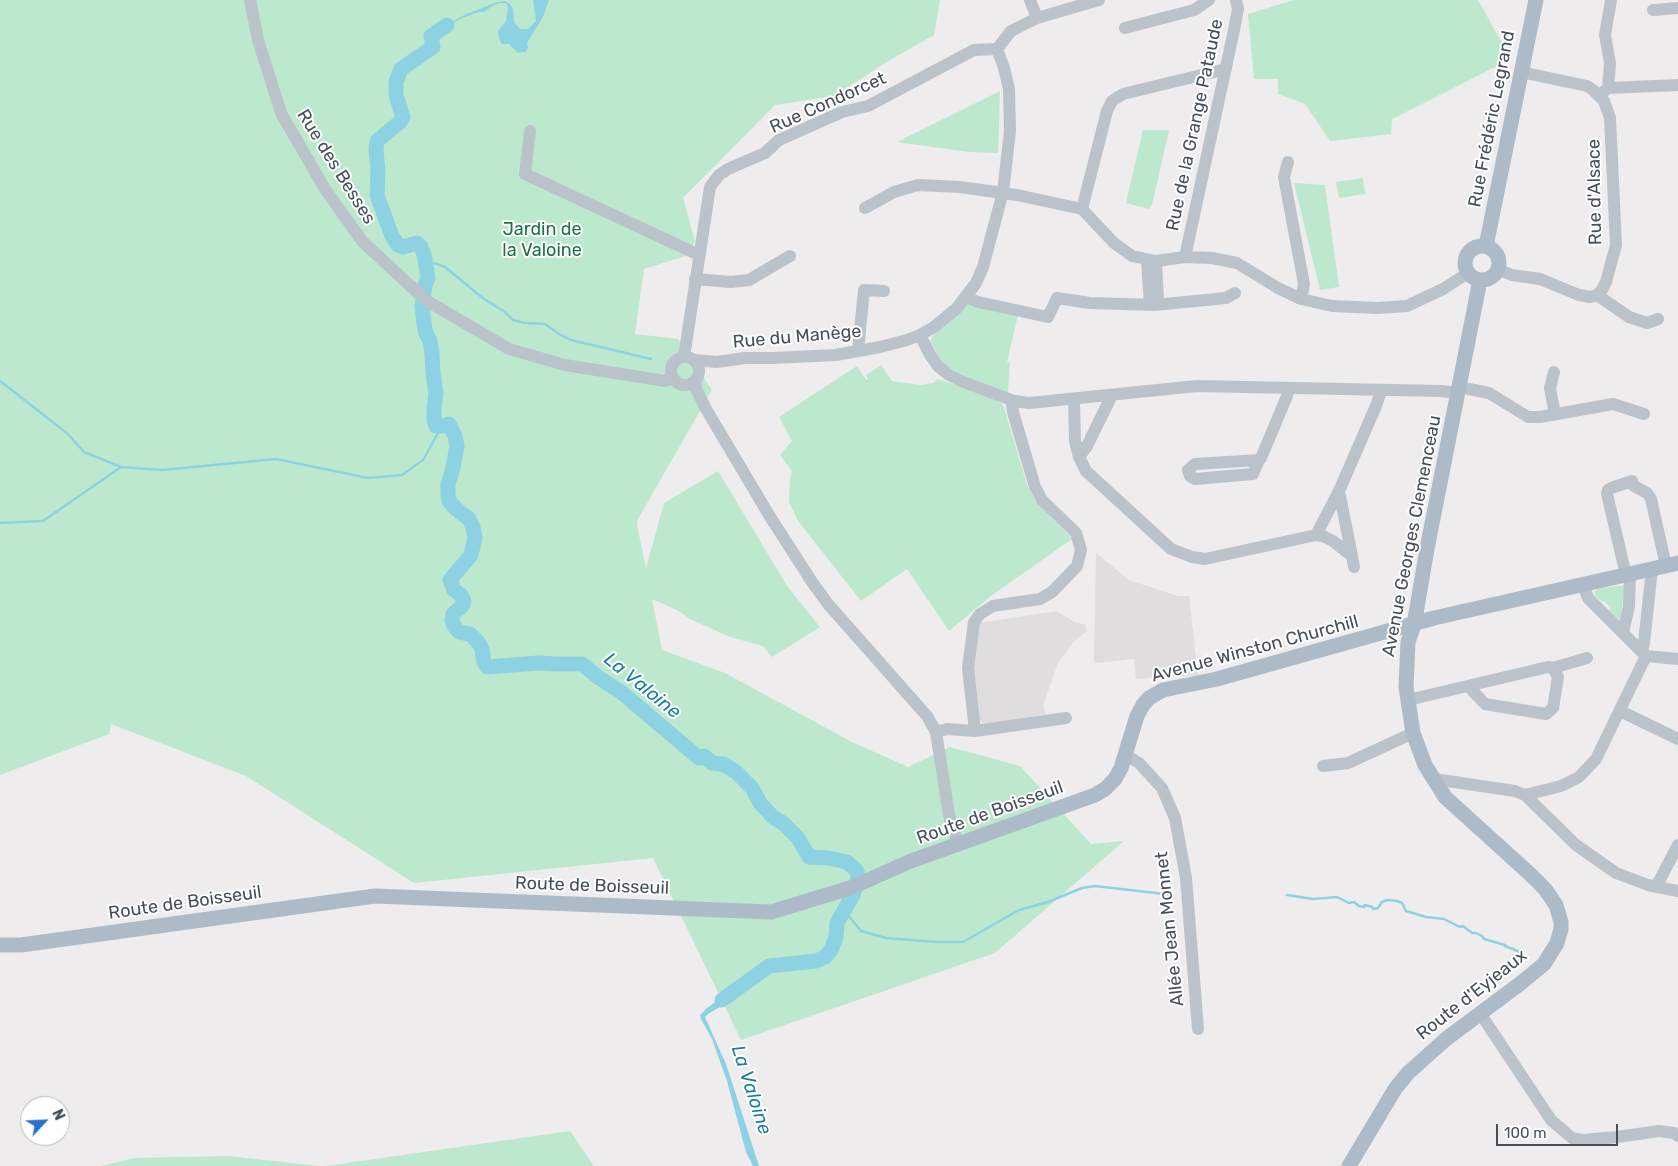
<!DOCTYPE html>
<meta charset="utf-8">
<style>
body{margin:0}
#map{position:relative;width:1678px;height:1166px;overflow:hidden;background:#eeecec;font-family:Rubik,sans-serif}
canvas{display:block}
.north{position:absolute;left:20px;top:1096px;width:50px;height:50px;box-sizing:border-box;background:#fff;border:1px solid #b5b9bc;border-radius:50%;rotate:65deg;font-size:14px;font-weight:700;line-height:20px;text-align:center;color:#464f57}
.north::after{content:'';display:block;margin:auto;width:18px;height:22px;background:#2872cc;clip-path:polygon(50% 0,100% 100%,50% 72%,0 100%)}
.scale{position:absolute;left:1496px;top:1124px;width:122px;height:22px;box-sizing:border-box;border:2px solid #464f57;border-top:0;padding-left:6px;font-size:15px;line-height:18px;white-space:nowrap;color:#464f57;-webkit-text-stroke:4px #fff;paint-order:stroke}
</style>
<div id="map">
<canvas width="1678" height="1166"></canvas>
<div class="north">N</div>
<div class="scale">100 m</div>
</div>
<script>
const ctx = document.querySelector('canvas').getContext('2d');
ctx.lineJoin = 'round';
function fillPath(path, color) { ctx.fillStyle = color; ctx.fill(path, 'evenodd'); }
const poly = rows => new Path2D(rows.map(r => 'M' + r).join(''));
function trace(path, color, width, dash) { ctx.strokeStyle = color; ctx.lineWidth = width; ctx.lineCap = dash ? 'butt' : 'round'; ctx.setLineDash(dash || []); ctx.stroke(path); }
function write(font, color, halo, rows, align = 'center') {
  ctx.font = font + ' Rubik,sans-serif'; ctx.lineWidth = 4; ctx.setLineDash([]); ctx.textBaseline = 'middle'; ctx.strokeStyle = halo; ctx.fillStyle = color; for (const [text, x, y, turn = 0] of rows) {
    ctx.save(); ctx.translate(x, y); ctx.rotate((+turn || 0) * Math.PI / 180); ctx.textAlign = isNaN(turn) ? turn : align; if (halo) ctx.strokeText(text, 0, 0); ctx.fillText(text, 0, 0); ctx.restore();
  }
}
fillPath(poly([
 [1096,553,1129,580,1178,596,1189,596,1198,675,1136,679,1134,659,1094,663],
 [1057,611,1076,623,1085,624,1087,631,1074,641,1058,663,1043,706,1046,714,988,725,981,722,978,716,972,667,978,623]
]), '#dfdddd');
fillPath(poly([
 [0,0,940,0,934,35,885,63,835,96,775,105,683,198,695,241,689,255,644,269,635,334,678,339,712,390,638,519,637,525,646,568,664,503,718,471,787,586,820,627,772,657,763,646,730,637,690,619,677,610,652,599,662,650,725,673,852,742,908,767,950,747,1020,766,1091,844,1124,841,995,953,741,1040,653,858,414,883,246,776,111,724,109,734,0,775],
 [1294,0,1478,0,1507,52,1509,60,1392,119,1391,134,1330,141,1305,104,1278,94,1278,79,1254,79,1248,14],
 [1000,91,998,153,969,152,897,142],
 [1143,130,1169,130,1152,205,1149,209,1126,203],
 [1363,178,1365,194,1339,198,1336,182],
 [1294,183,1325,185,1339,287,1320,290],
 [968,304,1018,315,1007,362,1010,363,1008,393,963,376,945,365,930,343,932,337,936,331],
 [881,365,892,381,921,385,933,383,938,379,991,397,1003,404,1027,485,1035,501,1072,539,991,596,949,631,907,569,861,601,798,521,789,502,790,480,792,471,780,455,792,441,779,417,857,366,866,380,868,379,866,375],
 [1625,585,1621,616,1619,620,1614,616,1609,610,1611,608,1604,601,1602,602,1595,595,1594,592,1597,589],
 [570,1131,594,1166,326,1166],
 [227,1156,320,1166,101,1166,134,1158]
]), '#bce9cd');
fillPath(poly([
 [533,0,549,0,543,17,527,43,528,49,525,52,518,53,509,44,502,44,499,39,498,31,506,21,508,7,506,3,499,3,494,5,484,12,479,12,462,18,443,29,436,35,435,39,440,43,439,48,417,59,404,70,401,76,399,84,399,94,406,107,407,118,406,122,385,137,380,143,382,178,379,190,385,204,392,229,398,242,407,243,415,239,420,239,428,246,429,250,425,251,427,264,432,280,430,283,421,247,417,243,403,247,398,245,392,236,377,195,377,141,401,121,403,117,396,95,396,82,401,69,433,47,431,36,434,34,462,16,497,2,505,1,510,4,513,9,514,22,520,29,528,29,536,21],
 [422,306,427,309,426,328,436,350,437,386,441,395,436,418,440,422,446,420,451,422,456,430,461,443,457,474,450,486,451,496,459,508,472,519,477,532,473,556,470,561,456,573,455,578,456,587,466,595,468,604,465,609,454,616,456,623,459,628,477,635,485,649,486,660,489,663,542,660,560,662,587,660,591,661,600,676,620,687,653,715,670,726,699,755,704,756,712,760,727,762,741,773,753,787,767,807,784,819,794,829,801,833,805,846,809,853,829,855,852,861,856,864,861,876,858,877,854,874,857,871,847,862,828,858,809,857,797,838,783,823,773,817,760,803,752,788,736,772,725,765,699,758,621,692,599,678,582,664,556,664,538,663,487,667,484,662,482,649,474,637,470,634,459,632,452,620,453,615,462,606,464,601,461,595,454,590,450,580,471,555,475,538,473,527,469,519,455,508,450,501,448,494,448,484,452,472,457,446,455,436,449,424,442,426,436,426,434,420,434,408,436,394,433,373,432,353,430,341,425,331],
 [864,888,853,895,837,923,836,937,831,950,825,957,816,961,769,966,739,988,741,994,708,1014,705,1017,726,1064,738,1101,759,1166,753,1166,746,1152,727,1081,712,1039,701,1019,700,1015,707,1008,747,980,751,976,756,973,760,965,768,960,776,961,793,958,821,957,825,953,836,933,838,913,846,904,847,897]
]), '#8dd2e3');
trace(poly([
 [427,264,434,263,445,267,484,299,505,312,513,320,525,323,545,324,559,334,571,340,651,359],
 [0,381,68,434,84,452,121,467],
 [0,523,43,521,121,467,162,470,276,459,368,478,402,475,423,460,442,426],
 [1287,895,1313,899,1337,897,1349,903,1354,902,1359,906,1364,907,1365,905,1372,907,1373,909,1378,908,1382,902,1387,900,1397,901,1402,903,1406,911,1426,917,1444,919,1460,927,1463,926,1472,933,1476,933,1482,936,1484,939,1505,945,1505,946,1520,952],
 [844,910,861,931,886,938,936,942,963,942,1019,910,1048,902,1082,888,1095,886,1173,895]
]), '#8dd2e3', 2.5);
trace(poly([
 [447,25,431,36,433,47,401,69,396,82,396,95,403,117,401,121,377,141,376,149,378,172,377,195,392,236,398,245,403,247,417,243,421,247,424,254,428,278,425,285,422,306,425,331,430,341,432,353,433,373,436,394,434,408,434,420,436,426,442,426,449,424,455,436,457,446,452,472,448,484,448,494,449,501,455,508,469,519,473,527,475,538,471,555,450,580,454,590,461,595,464,601,462,606,453,614,452,620,454,626,459,632,470,634,478,642,482,649,484,662,487,667,538,663,556,664,582,664,599,678,621,692,699,758,704,756,712,763,723,764,736,772,752,788,760,803,773,817,783,823,798,838,809,857,828,858,847,862,857,871,858,877,853,895,837,923,836,937,831,950,825,957,816,961,769,966,722,1000]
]), '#8dd2e3', 15);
trace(poly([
 [250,0,258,40,281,113,325,189,362,241,418,293,429,302,509,349,565,365,665,381,672,378],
 [1030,0,1037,18],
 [1653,10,1678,8],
 [1125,28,1194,10,1209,0],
 [997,49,1011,31,1037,18,1099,0],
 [1608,88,1610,63,1605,35,1611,0],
 [1602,93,1608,88,1678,85],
 [530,131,525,174,699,255],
 [1288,162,1284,177,1304,284,1301,299],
 [865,208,894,192,918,185,960,187,1017,195,1082,209,1114,243,1132,256,1156,261,1185,257,1212,258,1237,263,1278,288,1301,299,1332,306,1378,308,1407,306,1443,289,1468,273],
 [1082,209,1107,111,1112,101,1123,94,1226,69],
 [1185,257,1234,30,1238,9,1236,0],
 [1147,260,1150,305],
 [1156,261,1158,301],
 [1497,269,1512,275,1540,279,1579,295,1590,297,1597,295,1602,290,1606,282,1616,245,1610,118,1604,101,1593,90,1587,86,1521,72],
 [695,279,731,282,749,280,790,256],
 [1597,295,1629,317,1647,323,1658,319],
 [966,297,978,302,1048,317,1057,298,1090,303,1155,305,1226,298,1235,293],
 [920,335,929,353,938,366,949,375,961,381,1014,401,1029,403,1197,386,1441,391,1458,393],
 [858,351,864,290,884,291],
 '671 371a14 14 0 1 1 28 0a14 14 0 1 1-28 0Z',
 [684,357,710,187,719,175,728,169,765,153,779,140,842,112,868,106,974,50,997,49],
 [695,360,717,362,745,358,773,358,836,355,880,347,907,340,920,335,934,327,957,308,976,283,983,267,1003,192,1010,131,1009,89,1004,68,997,49],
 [1554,372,1550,388,1555,414],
 [695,383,697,391,706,409,769,515,812,582,828,604,927,716,936,732,949,815,958,844],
 [1459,387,1489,393,1528,417,1540,417,1613,404,1644,414],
 [1074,399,1075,441,1079,457,1086,471,1171,549,1192,557,1205,559,1316,535],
 [1079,457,1087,446,1112,395],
 [1259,460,1195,464,1188,470,1190,476,1195,479,1253,474,1259,460,1261,458,1287,396,1289,388],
 [1339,491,1376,406,1381,391],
 [1352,556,1339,491,1316,535,1323,536,1333,541,1352,556,1354,567],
 [1626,575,1607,494,1608,490,1611,488,1632,481,1634,486,1647,493,1651,499,1666,566],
 [1583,585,1588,598,1646,656,1678,659],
 [1623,633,1629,606,1630,574],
 [1642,651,1644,643,1652,569],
 [1553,668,1587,658],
 [1408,700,1548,667,1553,668,1558,677,1553,708,1546,714,1485,704,1469,687],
 [1620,711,1678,739],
 [975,731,968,668,974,622,980,614,993,606,1040,599,1052,592,1077,566,1081,550,1076,533,1042,500,1035,487,1013,412,1012,405,1014,401],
 [936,732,947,729,975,731,1066,718],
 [1126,755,1139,763,1162,788,1175,818,1186,878,1198,1029],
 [1323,766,1348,763,1413,733],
 [1434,779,1515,791,1525,795,1576,845,1616,873,1648,885,1678,891],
 [1525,795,1561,786,1579,777,1596,759,1646,656],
 [1656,887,1678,845],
 [1480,1013,1551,1120,1572,1138,1582,1140,1617,1137,1659,1131,1674,1133,1678,1136]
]), '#bbc3ca', 12);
trace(poly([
 [1486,246,1536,0],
 '1465 263a17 17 0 1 1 34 0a17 17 0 1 1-34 0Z',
 [0,945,21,945,375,896,771,912,850,888,911,861,1095,795,1105,789,1115,779,1121,768,1137,716,1143,705,1149,698,1163,690,1217,679,1434,618,1678,563],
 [1349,1166,1395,1089,1408,1073,1446,1039,1521,983,1544,964,1557,943,1561,929,1561,922,1556,905,1545,889,1531,875,1445,797,1425,765,1413,733,1406,687,1408,642,1414,625,1427,549,1480,280]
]), '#adbbc9', 15);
write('18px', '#464f57', '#fff', [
 ["Rue Condorcet",828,103,-24],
 ["Rue Frédéric Legrand",1492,119,-79],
 ["Rue de la Grange Pataude",1195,125,-78],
 ["Rue des Besses",336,167,58],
 ["Rue d'Alsace",1595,192,-91],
 ["Rue du Manège",797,337,-5],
 ["Avenue Georges Clemenceau",1412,536,-79],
 ["Avenue Winston Churchill",1255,649,-15],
 ["Route de Boisseuil",990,813,-20],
 ["Route de Boisseuil",592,886,2],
 ["Route de Boisseuil",185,903,-8],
 ["Allée Jean Monnet",1170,929,-96],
 ["Route d'Eyjeaux",1472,995,-38]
]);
write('18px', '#1e7146', '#fff', [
 ["Jardin de",542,230],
 ["la Valoine",542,251]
]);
write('italic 19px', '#187f98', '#fff', [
 ["La Valoine",642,686,39],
 ["La Valoine",751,1090,72]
]);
</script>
